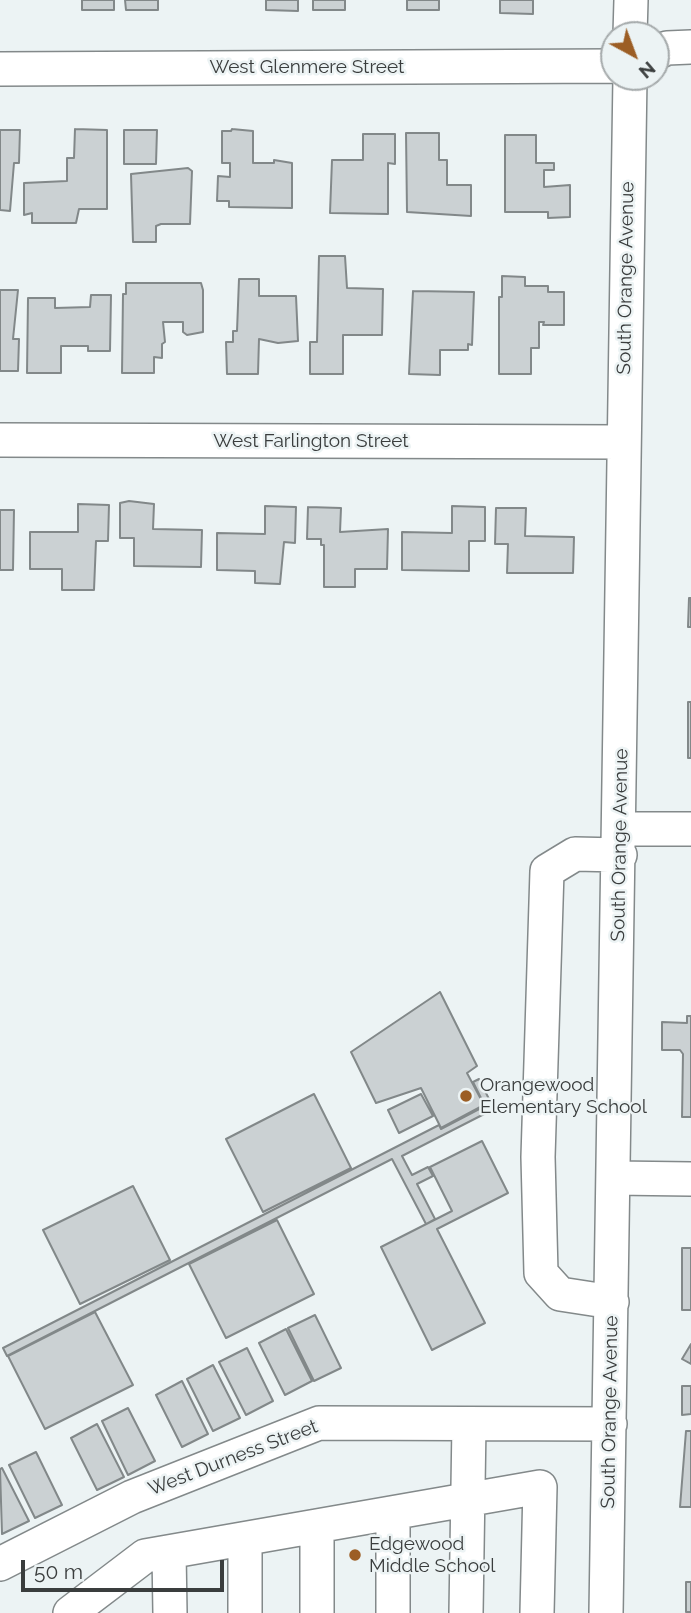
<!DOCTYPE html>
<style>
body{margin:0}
#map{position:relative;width:691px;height:1613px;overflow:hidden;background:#ecf3f4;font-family:Raleway,sans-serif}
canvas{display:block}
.north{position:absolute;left:600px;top:21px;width:70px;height:70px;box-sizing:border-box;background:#ecf3f4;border:2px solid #a5aaab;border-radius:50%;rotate:139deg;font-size:19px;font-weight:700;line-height:28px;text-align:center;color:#3a3d3d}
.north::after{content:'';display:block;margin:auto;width:24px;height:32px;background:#9c5e25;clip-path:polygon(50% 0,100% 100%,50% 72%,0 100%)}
.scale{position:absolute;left:21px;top:1560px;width:203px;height:32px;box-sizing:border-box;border:4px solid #3a3d3d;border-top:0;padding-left:9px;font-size:21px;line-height:24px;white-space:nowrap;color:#3a3d3d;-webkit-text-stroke:5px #ecf3f4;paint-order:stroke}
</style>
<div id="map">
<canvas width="691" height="1613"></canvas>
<div class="north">N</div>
<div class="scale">50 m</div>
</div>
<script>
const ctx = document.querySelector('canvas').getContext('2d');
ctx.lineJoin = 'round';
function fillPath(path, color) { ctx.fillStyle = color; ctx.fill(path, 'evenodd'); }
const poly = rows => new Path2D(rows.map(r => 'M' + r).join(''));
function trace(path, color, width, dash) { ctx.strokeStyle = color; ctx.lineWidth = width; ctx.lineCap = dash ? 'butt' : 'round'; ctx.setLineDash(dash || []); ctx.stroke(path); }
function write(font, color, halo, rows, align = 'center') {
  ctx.font = font + ' Raleway,sans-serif'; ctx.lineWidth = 5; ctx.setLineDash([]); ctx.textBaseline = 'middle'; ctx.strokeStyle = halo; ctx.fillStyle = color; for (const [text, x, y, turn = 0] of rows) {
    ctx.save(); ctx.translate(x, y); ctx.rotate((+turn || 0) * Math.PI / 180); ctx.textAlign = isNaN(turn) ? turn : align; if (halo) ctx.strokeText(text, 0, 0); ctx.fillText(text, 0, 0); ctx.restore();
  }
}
const building = poly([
 [82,0,114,0,114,10,82,10,82,0],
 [125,0,158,0,158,10,126,10,125,0],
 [266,0,298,0,298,11,266,10,266,0],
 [313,0,345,0,345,10,313,10,313,0],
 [407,0,439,0,439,10,407,10,407,0],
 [500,0,533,0,533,14,500,13,500,0],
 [75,129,107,130,107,209,79,209,76,223,32,223,32,213,24,215,24,183,67,181,67,158,74,158,75,129],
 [232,129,253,131,253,163,274,163,274,160,292,163,292,208,229,207,229,201,217,201,218,176,230,177,230,163,222,163,222,131,231,131,232,129],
 [0,130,20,130,19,163,14,163,10,211,0,210,0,130],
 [124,130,157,130,156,164,124,164,124,130],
 [406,133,439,133,439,160,447,160,447,185,471,185,471,216,407,212,406,133],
 [363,134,395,134,395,164,388,163,388,214,330,213,332,160,363,160,363,134],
 [505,135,536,135,536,163,554,163,554,170,544,170,544,187,570,185,570,217,548,218,548,212,505,212,505,135],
 [188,168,192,171,190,224,161,224,156,226,156,242,133,242,131,174,188,168],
 [319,256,345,256,347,288,383,289,382,335,343,335,343,374,310,374,310,342,317,342,319,256],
 [502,276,525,277,525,286,548,286,548,292,564,292,564,325,543,325,544,322,539,322,539,348,531,348,531,374,499,374,499,297,502,297,502,276],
 [239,279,259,279,259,296,296,296,298,341,278,343,259,339,258,374,227,374,226,342,233,342,233,331,237,331,239,279],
 [126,283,201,283,203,290,203,332,187,335,183,332,183,322,163,322,165,342,162,344,162,358,154,357,154,373,122,373,123,294,126,294,126,283],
 [0,290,18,290,13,339,19,339,18,371,0,371,0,290],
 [413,291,474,292,472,345,468,344,468,350,440,350,440,375,409,374,413,291],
 [91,295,111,295,110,351,88,351,88,346,61,346,61,373,27,373,28,298,55,298,55,308,90,307,91,295],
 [129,501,154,504,153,529,202,530,201,567,134,566,134,538,120,538,120,503,129,501],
 [78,504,109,505,108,541,96,541,94,590,62,590,62,569,30,569,30,532,78,532,78,504],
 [265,506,296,507,295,543,284,542,280,584,255,583,255,571,217,570,217,533,265,534,265,506],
 [452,506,485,507,485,541,469,541,469,571,402,570,402,532,452,533,452,506],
 [308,507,341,508,340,532,388,529,387,569,355,569,355,587,324,587,324,545,321,545,321,539,307,539,308,507],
 [496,508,526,508,525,536,574,537,573,573,507,573,508,544,495,544,496,508],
 [0,510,14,510,13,570,0,570,0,510],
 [689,598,691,598,691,627,688,627,689,598],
 [688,702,691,702,691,758,688,758,688,702],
 [440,992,477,1066,467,1073,484,1105,441,1128,421,1088,376,1103,351,1052,440,992],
 [687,1016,691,1016,691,1117,682,1117,683,1054,680,1050,662,1050,662,1022,687,1023,687,1016],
 [479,1079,494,1109,402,1156,412,1175,428,1167,433,1176,417,1184,435,1219,426,1224,392,1159,7,1356,3,1348,439,1125,441,1129,485,1106,473,1082,479,1079],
 [314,1094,351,1168,263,1212,226,1139,314,1094],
 [421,1094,433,1116,399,1133,388,1110,421,1094],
 [482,1141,508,1193,437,1229,485,1323,432,1350,381,1247,452,1211,430,1167,482,1141],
 [133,1186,170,1260,80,1304,43,1230,133,1186],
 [277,1220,314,1294,226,1338,189,1264,277,1220],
 [682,1248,691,1248,691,1310,682,1310,682,1248],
 [95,1312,133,1385,45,1429,8,1356,95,1312],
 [315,1315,341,1368,314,1381,288,1328,315,1315],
 [286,1329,312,1381,285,1395,259,1343,286,1329],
 [691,1344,691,1364,682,1359,691,1344],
 [247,1348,273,1401,246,1415,219,1362,247,1348],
 [213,1365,240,1418,213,1431,187,1379,213,1365],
 [182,1381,208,1434,182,1447,156,1395,182,1381],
 [682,1386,691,1386,691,1414,682,1415,682,1386],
 [128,1408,155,1461,128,1475,102,1421,128,1408],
 [97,1424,124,1477,97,1490,71,1438,97,1424],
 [686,1431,691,1431,691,1507,680,1507,686,1431],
 [36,1452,62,1505,35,1518,9,1465,36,1452],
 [2,1468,29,1521,2,1534,0,1469,2,1468],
 [686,1582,691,1582,691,1612,686,1612,686,1582]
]);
fillPath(building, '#cbd1d3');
trace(building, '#828889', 2);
const minor = poly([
 [630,35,631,0],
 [656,53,667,48,691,47],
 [0,69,614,66],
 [0,440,622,442],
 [620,829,691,829],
 [614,1178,691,1179],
 [612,1302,560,1294,541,1273,538,1157,547,871,575,854,620,855],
 [317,1526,317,1613],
 [169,1552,170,1613],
 [0,1564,132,1497,319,1423,610,1424],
 [70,1613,145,1556,540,1487,537,1613],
 [245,1613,245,1539],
 [393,1613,393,1513],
 [466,1613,469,1424],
 [606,1613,630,77]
]);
trace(minor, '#83898a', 36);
trace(minor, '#fff', 33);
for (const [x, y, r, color] of [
 [466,1096,7,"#9c5e25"],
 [355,1555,7,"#9c5e25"]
]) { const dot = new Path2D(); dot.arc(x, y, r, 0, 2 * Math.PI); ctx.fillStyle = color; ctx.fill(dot); trace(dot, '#ecf3f4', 2.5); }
write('19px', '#3a3d3d', '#ecf3f4', [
 ["West Glenmere Street",307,67],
 ["South Orange Avenue",626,278,-89],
 ["West Farlington Street",311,441],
 ["South Orange Avenue",620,845,-89],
 ["South Orange Avenue",610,1412,-89],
 ["West Durness Street",233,1458,-21]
]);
write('19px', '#3a3d3d', '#ecf3f4', [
 ["Orangewood",480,1085],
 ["Elementary School",480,1107],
 ["Edgewood",369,1544],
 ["Middle School",369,1566]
], 'left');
</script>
